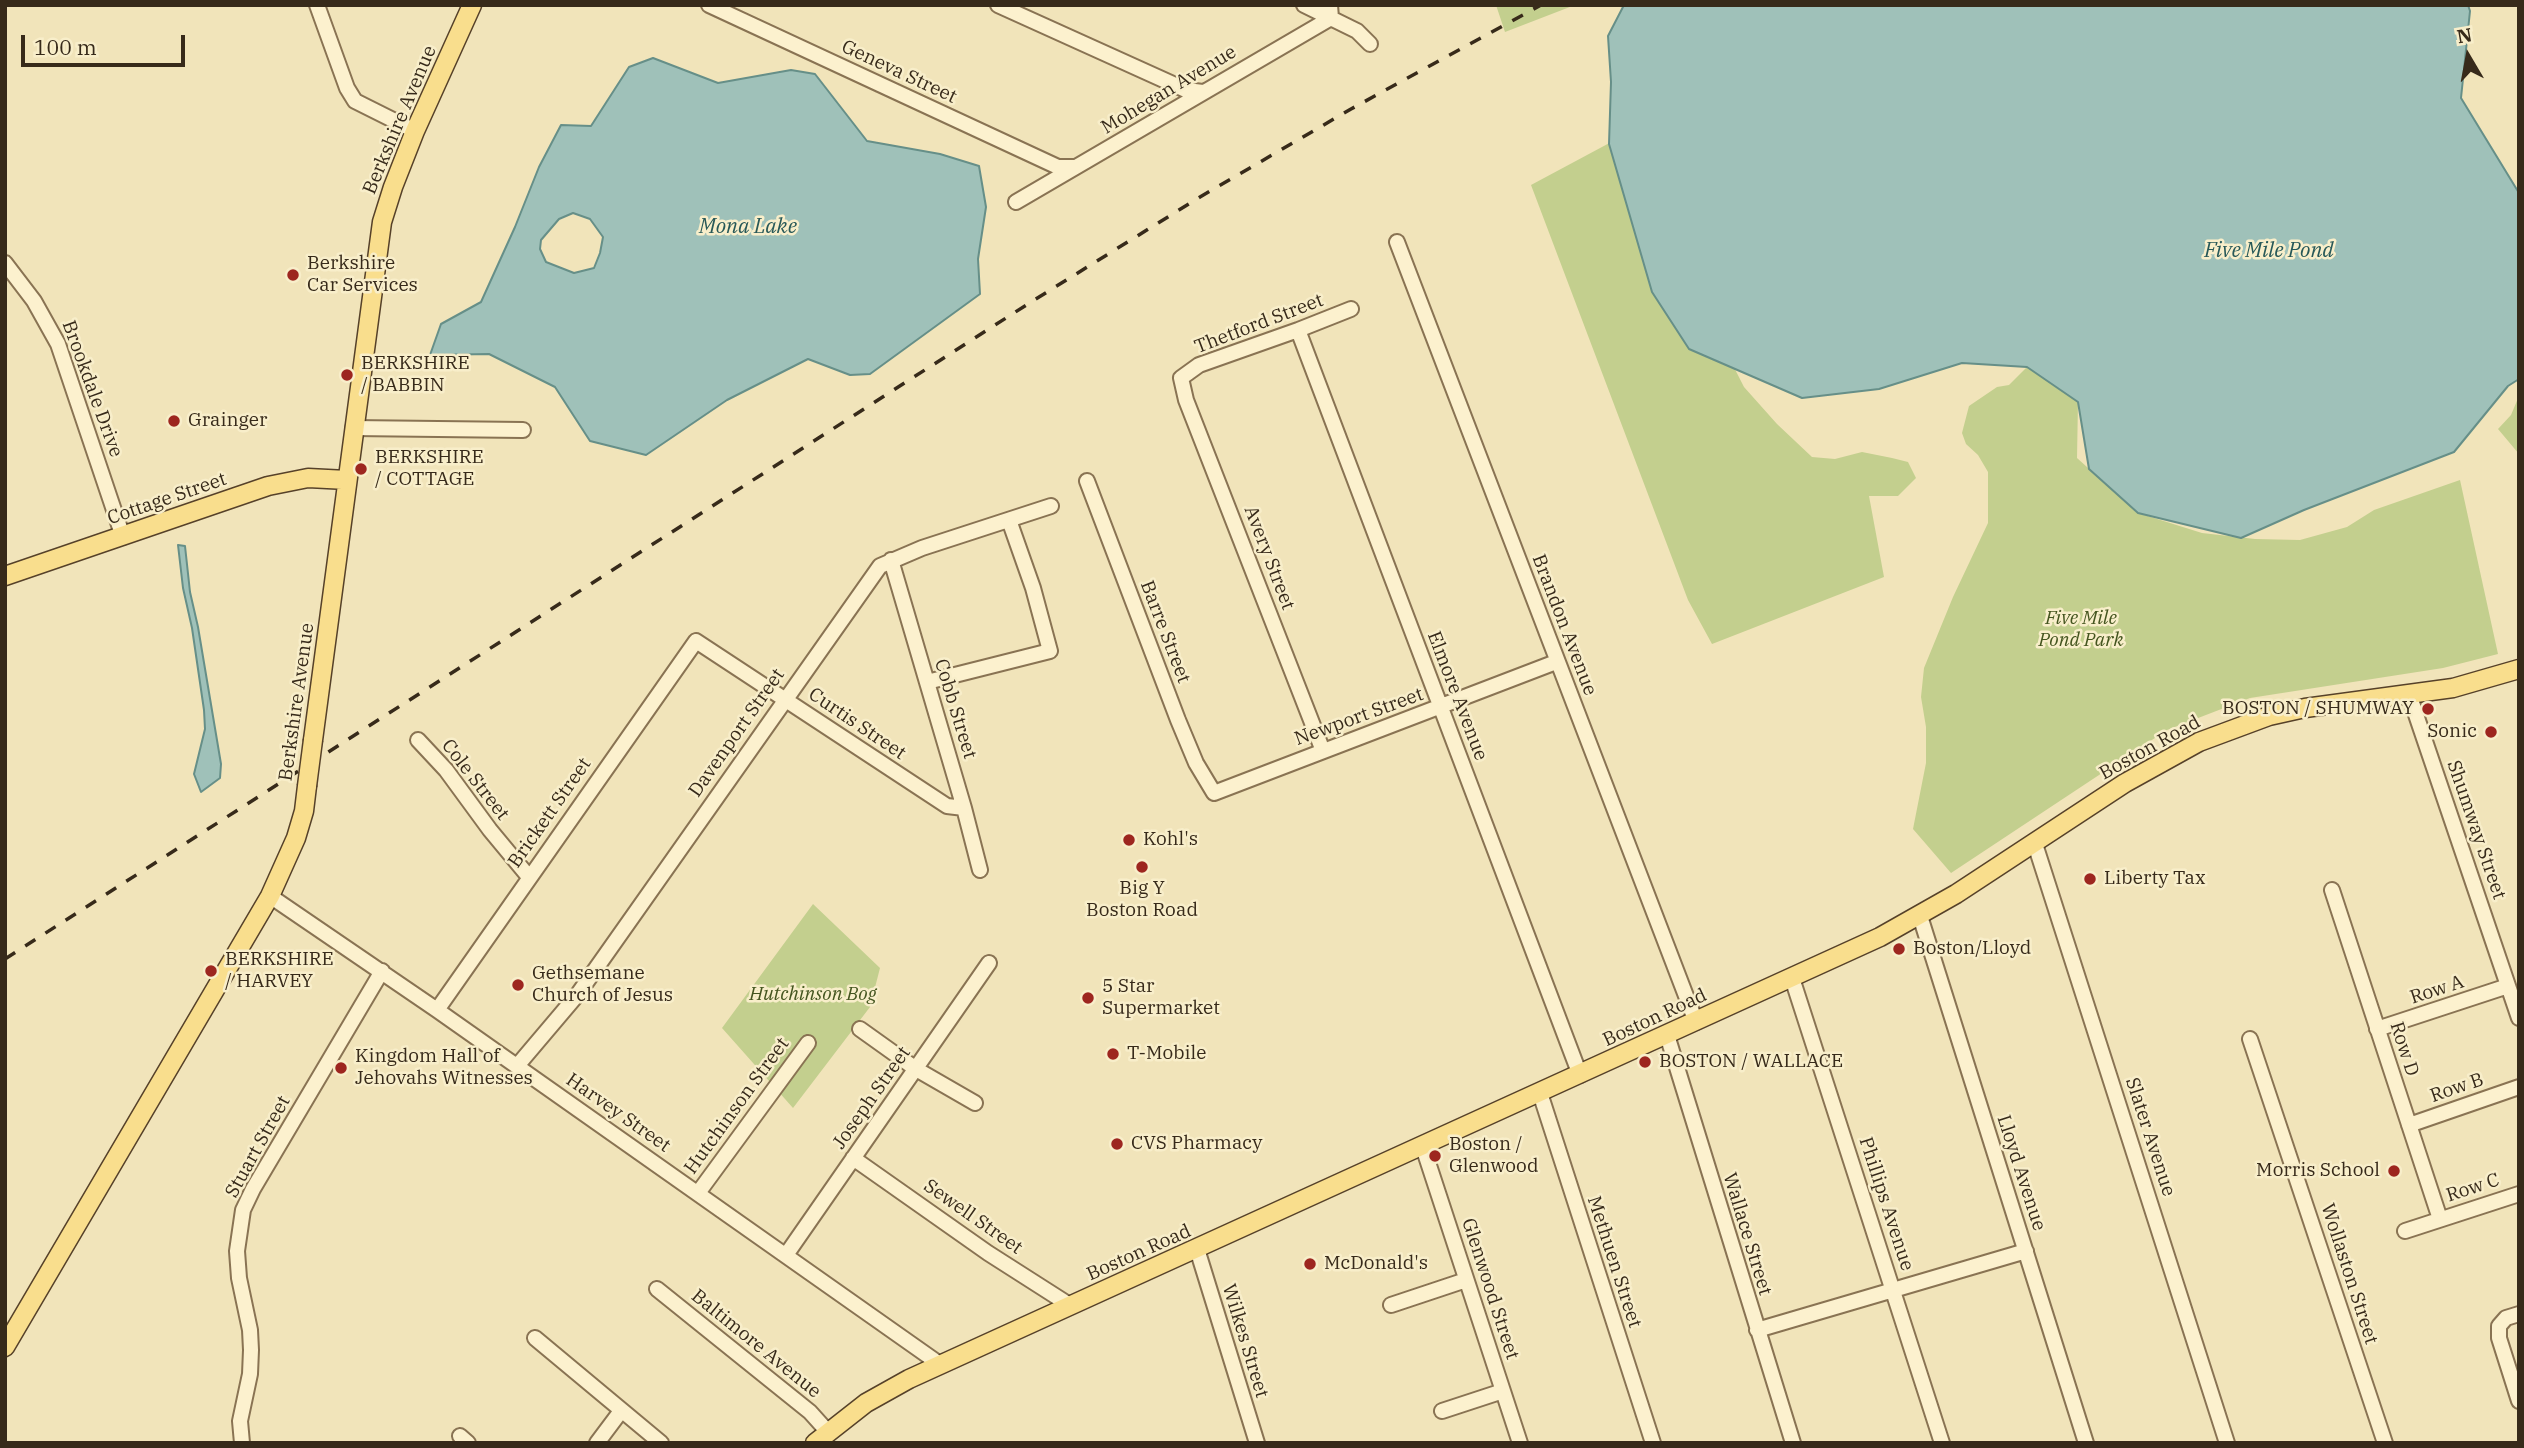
<!DOCTYPE html>
<style>
body{margin:0}
#map{position:relative;width:2524px;height:1448px;overflow:hidden;background:#f1e4ba;font-family:"IBM Plex Serif",serif}
canvas{display:block}
.frame{position:absolute;inset:0;border:7px solid #372a1a;pointer-events:none}
.north{position:absolute;left:2433px;top:21px;width:70px;height:70px;-webkit-text-stroke:5px #f8eeca;paint-order:stroke;rotate:350deg;font-size:19px;font-weight:700;line-height:28px;text-align:center;color:#372a1a}
.north::after{content:'';display:block;margin:auto;width:24px;height:32px;background:#372a1a;clip-path:polygon(50% 0,100% 100%,50% 72%,0 100%)}
.scale{position:absolute;left:21px;top:35px;width:164px;height:32px;box-sizing:border-box;border:4px solid #372a1a;border-top:0;padding-left:9px;font-size:21px;line-height:24px;white-space:nowrap;color:#372a1a;-webkit-text-stroke:5px #f8eeca;paint-order:stroke}
</style>
<div id="map">
<canvas width="2524" height="1448"></canvas>
<div class="frame"></div>
<div class="north">N</div>
<div class="scale">100 m</div>
</div>
<script>
const ctx = document.querySelector('canvas').getContext('2d');
ctx.lineJoin = 'round';
function fillPath(path, color) { ctx.fillStyle = color; ctx.fill(path, 'evenodd'); }
const poly = rows => new Path2D(rows.map(r => 'M' + r).join(''));
function trace(path, color, width, dash) { ctx.strokeStyle = color; ctx.lineWidth = width; ctx.lineCap = dash ? 'butt' : 'round'; ctx.setLineDash(dash || []); ctx.stroke(path); }
function write(font, color, halo, rows, align = 'center') {
  ctx.font = font + ' "IBM Plex Serif",serif'; ctx.lineWidth = 5; ctx.setLineDash([]); ctx.textBaseline = 'middle'; ctx.strokeStyle = halo; ctx.fillStyle = color; for (const [text, x, y, turn = 0] of rows) {
    ctx.save(); ctx.translate(x, y); ctx.rotate((+turn || 0) * Math.PI / 180); ctx.textAlign = isNaN(turn) ? turn : align; if (halo) ctx.strokeText(text, 0, 0); ctx.fillText(text, 0, 0); ctx.restore();
  }
}
fillPath(poly([
 [1496,5,1575,5,1505,32],
 [1686,102,1717,334,1744,387,1777,424,1812,457,1835,459,1862,452,1892,458,1908,462,1916,478,1898,496,1869,496,1884,577,1712,644,1688,600,1531,185],
 [2027,367,2051,378,2078,402,2077,458,2138,513,2202,533,2255,539,2300,540,2347,527,2374,510,2460,480,2498,654,2443,668,2250,698,2167,730,1951,873,1913,829,1926,763,1926,727,1921,697,1924,668,1953,597,1988,523,1988,472,1978,455,1966,444,1962,433,1969,406,1997,387,2009,385],
 [2519,396,2519,454,2498,429,2511,415],
 [813,904,880,968,870,1007,793,1108,722,1028]
]), '#c3cf8e');
const water = poly([
 [1624,5,2468,5,2470,11,2461,98,2519,193,2519,379,2508,386,2454,452,2304,510,2241,538,2138,513,2089,469,2078,402,2027,367,1962,363,1879,389,1802,398,1689,349,1652,292,1609,144,1611,82,1608,36,1624,5],
 [653,58,718,83,791,70,815,74,867,141,940,154,979,166,986,207,978,259,980,294,870,374,850,375,808,359,727,400,646,455,590,441,555,387,489,354,430,355,441,324,481,302,515,227,539,167,561,125,591,126,629,67,653,58],
 [573,213,590,219,603,237,600,253,594,268,574,273,546,262,540,249,541,240,559,219,573,213],
 [178,545,185,546,190,592,198,627,221,764,220,778,201,792,194,774,205,729,204,710,192,628,183,588,178,545]
]);
fillPath(water, '#9fc1b9');
trace(water, '#668f88', 2);
const minor = poly([
 [317,5,347,88,355,101,415,131],
 [709,5,1058,167,1074,167],
 [998,5,1186,90,1203,92],
 [1304,5,1357,31,1370,44],
 [1016,202,1331,18,1330,5],
 [1397,242,1696,1022],
 [5,263,34,301,58,344,123,537],
 [1298,330,1580,1075],
 [353,428,523,430],
 [1087,481,1178,720,1196,763,1214,793,1556,662],
 [891,560,964,808,980,870],
 [927,682,1050,651,1033,588,1009,520],
 [2409,694,2519,1018],
 [418,740,446,770,490,830,529,877],
 [1323,751,1186,400,1181,378,1199,365,1298,330,1351,309],
 [2035,844,2227,1443],
 [2332,890,2440,1219],
 [270,896,437,1010,941,1365],
 [1920,916,2086,1443],
 [1792,978,1942,1443],
 [437,1010,696,641,947,806,964,808],
 [860,1029,916,1069,975,1103],
 [2377,1029,2508,986],
 [1667,1035,1793,1443],
 [2250,1039,2385,1443],
 [517,1066,578,994,880,566,922,548,1051,506],
 [1540,1093,1653,1443],
 [2409,1125,2519,1087],
 [1423,1147,1520,1443],
 [853,1158,988,1253,1071,1306],
 [698,1193,808,1043],
 [2405,1231,2519,1194],
 [1197,1249,1257,1443],
 [786,1255,989,963],
 [657,1289,810,1412,828,1432],
 [1391,1305,1466,1280],
 [2519,1314,2506,1318,2499,1326,2499,1338,2519,1401],
 [1757,1330,2026,1251],
 [535,1338,661,1443],
 [1442,1411,1503,1391],
 [460,1436,468,1443],
 [242,1443,240,1421,250,1374,251,1350,250,1330,239,1278,237,1251,243,1210,253,1189,382,971],
 [597,1443,621,1411]
]);
const major = poly([
 [5,576,268,486,308,478,347,480],
 [313,740,382,222,393,187,415,131,472,5],
 [5,1347,270,896,296,838,304,811,307,786],
 [815,1443,866,1403,909,1379,1880,937,1956,894,2125,783,2199,742,2269,716,2305,708,2453,688,2519,669]
]);
trace(minor, '#897353', 18);
trace(major, '#564129', 21);
trace(minor, '#fcf1ce', 14);
trace(major, '#f9de8d', 18);
trace(poly([
 [5,959,1031,302,1200,197,1351,109,1541,5]
]), '#372a1a', 3.5, [12, 12]);
const majorBridge = poly([
 [307,786,313,740]
]);
trace(majorBridge, '#564129', 21, []);
trace(majorBridge, '#f9de8d', 18);
for (const [x, y, r, color] of [
 [293,275,7,"#9d261f"],
 [347,375,7,"#9d261f"],
 [174,421,7,"#9d261f"],
 [361,469,7,"#9d261f"],
 [2428,709,7,"#9d261f"],
 [2491,732,7,"#9d261f"],
 [1129,840,7,"#9d261f"],
 [1142,867,7,"#9d261f"],
 [2090,879,7,"#9d261f"],
 [1899,949,7,"#9d261f"],
 [211,971,7,"#9d261f"],
 [518,985,7,"#9d261f"],
 [1088,998,7,"#9d261f"],
 [1113,1054,7,"#9d261f"],
 [1645,1062,7,"#9d261f"],
 [341,1068,7,"#9d261f"],
 [1117,1144,7,"#9d261f"],
 [1435,1156,7,"#9d261f"],
 [2394,1171,7,"#9d261f"],
 [1310,1264,7,"#9d261f"]
]) { const dot = new Path2D(); dot.arc(x, y, r, 0, 2 * Math.PI); ctx.fillStyle = color; ctx.fill(dot); trace(dot, '#f8eeca', 2.5); }
write('19px', '#372a1a', '#f8eeca', [
 ["Geneva Street",899,72,25],
 ["Mohegan Avenue",1169,90,-31],
 ["Berkshire Avenue",400,120,-67],
 ["Thetford Street",1259,324,-21],
 ["Brookdale Drive",92,389,70],
 ["Cottage Street",167,499,-19],
 ["Avery Street",1269,558,69],
 ["Brandon Avenue",1564,625,69],
 ["Barre Street",1165,632,69],
 ["Elmore Avenue",1457,696,69],
 ["Berkshire Avenue",297,702,-82],
 ["Cobb Street",955,709,73],
 ["Newport Street",1359,717,-20],
 ["Curtis Street",857,724,34],
 ["Davenport Street",737,733,-55],
 ["Boston Road",2150,748,-29],
 ["Cole Street",475,780,52],
 ["Brickett Street",550,813,-55],
 ["Shumway Street",2476,830,71],
 ["Row A",2437,990,-18],
 ["Boston Road",1655,1018,-25],
 ["Row D",2404,1049,72],
 ["Row B",2457,1088,-19],
 ["Joseph Street",872,1098,-55],
 ["Hutchinson Street",737,1106,-54],
 ["Harvey Street",618,1113,35],
 ["Slater Avenue",2150,1137,72],
 ["Stuart Street",258,1147,-61],
 ["Lloyd Avenue",2021,1173,72],
 ["Row C",2473,1188,-18],
 ["Phillips Avenue",1886,1204,72],
 ["Sewell Street",973,1217,35],
 ["Wallace Street",1747,1234,73],
 ["Boston Road",1139,1253,-24],
 ["Methuen Street",1614,1262,72],
 ["Wollaston Street",2349,1274,72],
 ["Glenwood Street",1490,1289,72],
 ["Wilkes Street",1245,1341,73],
 ["Baltimore Avenue",756,1344,39]
]);
write('19px', '#372a1a', '#f8eeca', [
 ["Berkshire",307,264],
 ["Car Services",307,286],
 ["BERKSHIRE",361,364],
 ["/ BABBIN",361,386],
 ["Grainger",188,421],
 ["BERKSHIRE",375,458],
 ["/ COTTAGE",375,480],
 ["BOSTON / SHUMWAY",2414,709,"right"],
 ["Sonic",2477,732,"right"],
 ["Kohl's",1143,840],
 ["Liberty Tax",2104,879],
 ["Big Y",1142,889,"center"],
 ["Boston Road",1142,911,"center"],
 ["Boston/Lloyd",1913,949],
 ["BERKSHIRE",225,960],
 ["/ HARVEY",225,982],
 ["Gethsemane",532,974],
 ["Church of Jesus",532,996],
 ["5 Star",1102,987],
 ["Supermarket",1102,1009],
 ["T-Mobile",1127,1054],
 ["Kingdom Hall of",355,1057],
 ["Jehovahs Witnesses",355,1079],
 ["BOSTON / WALLACE",1659,1062],
 ["CVS Pharmacy",1131,1144],
 ["Boston /",1449,1145],
 ["Glenwood",1449,1167],
 ["Morris School",2380,1171,"right"],
 ["McDonald's",1324,1264]
], 'left');
write('italic 19px', '#44551f', '#f8eeca', [
 ["Five Mile",2081,619],
 ["Pond Park",2081,641],
 ["Hutchinson Bog",813,995]
]);
write('italic 21px', '#275858', '#f8eeca', [
 ["Mona Lake",748,227],
 ["Five Mile Pond",2269,251]
]);
</script>
